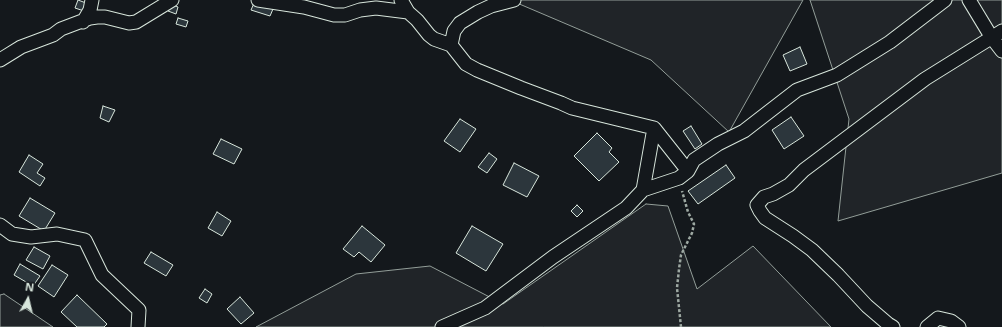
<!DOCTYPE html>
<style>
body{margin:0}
#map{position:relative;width:1002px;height:327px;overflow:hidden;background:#14181c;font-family:"Noto Sans",sans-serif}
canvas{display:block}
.north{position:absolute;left:8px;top:279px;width:40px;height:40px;-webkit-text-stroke:3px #14181c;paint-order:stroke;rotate:8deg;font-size:11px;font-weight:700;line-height:16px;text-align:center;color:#d8e6dc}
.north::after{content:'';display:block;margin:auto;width:14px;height:18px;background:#d8e6dc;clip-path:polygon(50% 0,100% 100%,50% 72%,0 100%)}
</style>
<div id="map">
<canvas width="1002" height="327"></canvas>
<div class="north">N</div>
</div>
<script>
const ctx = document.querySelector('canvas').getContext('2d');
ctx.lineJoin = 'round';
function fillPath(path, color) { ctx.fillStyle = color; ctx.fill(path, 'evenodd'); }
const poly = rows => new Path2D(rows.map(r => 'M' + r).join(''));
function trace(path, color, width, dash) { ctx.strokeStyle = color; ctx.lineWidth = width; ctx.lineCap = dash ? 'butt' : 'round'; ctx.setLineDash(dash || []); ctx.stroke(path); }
const green = poly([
 [510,0,803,0,729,132,651,60,510,0],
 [810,0,1002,0,1002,173,838,221,849,119,810,0],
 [646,204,668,206,697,289,753,246,831,327,256,327,356,274,430,266,503,304,646,204],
 [4,294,53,327,0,327,0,295,4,294]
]);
fillPath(green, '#202428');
trace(green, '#939e99', 1);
const building = poly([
 [78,0,86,3,84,11,75,8,78,0],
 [255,1,273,9,270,16,251,10,255,1],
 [171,4,178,7,176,14,168,11,171,4],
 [178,18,188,21,186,27,176,24,178,18],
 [800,47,807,64,790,71,783,55,800,47],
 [103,106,115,110,109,122,100,118,103,106],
 [791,117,804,136,784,149,772,130,791,117],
 [460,119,476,129,460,152,444,141,460,119],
 [691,126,702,144,695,149,683,131,691,126],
 [597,133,612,148,609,152,619,162,599,181,574,156,597,133],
 [221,139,242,149,234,164,213,154,221,139],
 [489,153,497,159,487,173,478,167,489,153],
 [29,155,43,164,37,173,45,178,40,186,19,172,29,155],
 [514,163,539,176,527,197,503,185,514,163],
 [726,165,735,178,698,204,688,191,726,165],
 [30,198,55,213,44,231,19,216,30,198],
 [577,205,583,211,577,217,571,211,577,205],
 [217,212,231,221,222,236,208,228,217,212],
 [362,226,385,245,371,262,359,252,354,257,343,249,362,226],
 [472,226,503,244,486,271,456,253,472,226],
 [34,247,50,256,43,269,26,260,34,247],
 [151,252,173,265,166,276,144,263,151,252],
 [20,264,40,276,33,286,14,275,20,264],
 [52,265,68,275,54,297,38,286,52,265],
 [205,289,212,294,207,303,199,298,205,289],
 [77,295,107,324,104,327,77,327,61,312,77,295],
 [240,297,254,313,241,324,227,309,240,297]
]);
fillPath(building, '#2c363c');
trace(building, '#d8e6dc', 1);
const minor = poly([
 [258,0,304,7,334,15,345,15,360,10,376,8,408,12],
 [401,0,408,12,417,20,429,35,434,39,451,45,466,64,477,70,521,88,561,103,572,108,654,128,643,190],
 [969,0,992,38,1002,51],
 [83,22,90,10,92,0],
 [451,45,454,31,460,23,478,12,491,6,514,0],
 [0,60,21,47,53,35,61,29,90,18,97,17,105,17,129,23,136,22,172,0],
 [654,128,688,171],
 [0,225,12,234,31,237,57,234,85,240,102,275,139,310,138,327],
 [442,327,485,308,553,257,626,208,643,190,679,178,688,171,694,160,718,144,744,131,797,90,837,75,890,42,945,0],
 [893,327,888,324,867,306,838,275,812,250,793,236,765,218,760,211,757,205,764,197,773,194,789,185,804,170,925,79,1002,31],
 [927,327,938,318,951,321,959,327]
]);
trace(minor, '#d8e6dc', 15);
trace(poly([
 [681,327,677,288,679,269,681,255,692,233,694,224,688,212,682,191]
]), '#9da8a2', 2.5, [3, 2]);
trace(minor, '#14181c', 13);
</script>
